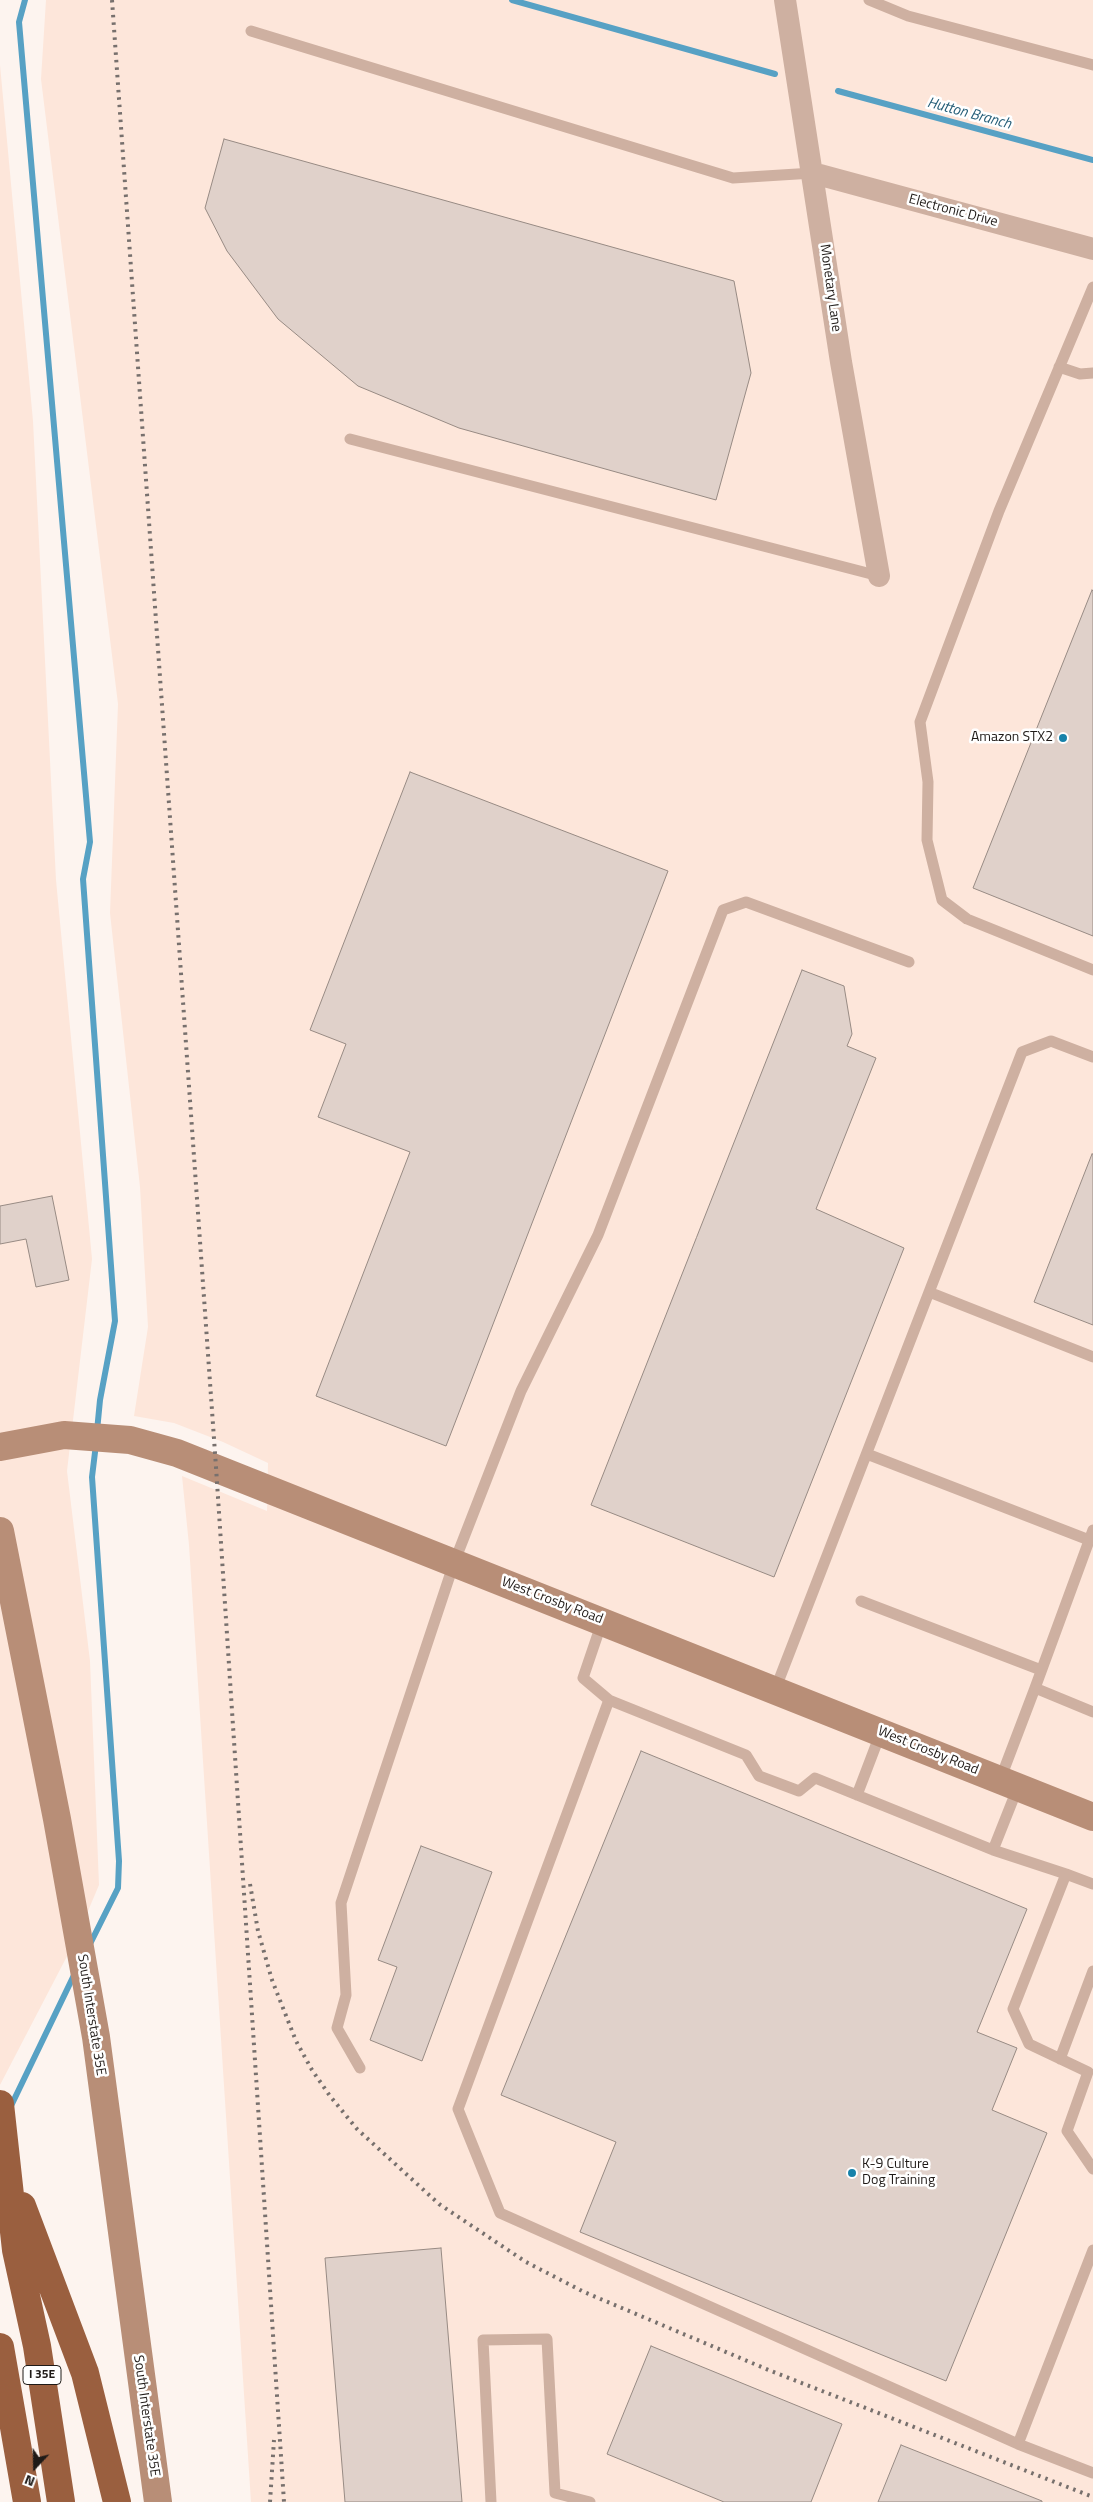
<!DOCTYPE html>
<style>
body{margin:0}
#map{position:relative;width:1093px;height:2502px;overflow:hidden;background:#fdf4ef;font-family:"Titillium Web",sans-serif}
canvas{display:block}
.north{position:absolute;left:10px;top:2442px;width:50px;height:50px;-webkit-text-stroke:4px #fff;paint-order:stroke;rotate:201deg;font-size:14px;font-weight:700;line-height:20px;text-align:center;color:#1f1a17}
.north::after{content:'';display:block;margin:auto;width:18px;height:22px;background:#1f1a17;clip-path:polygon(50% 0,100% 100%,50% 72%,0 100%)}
</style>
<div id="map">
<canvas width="1093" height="2502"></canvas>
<div class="north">N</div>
</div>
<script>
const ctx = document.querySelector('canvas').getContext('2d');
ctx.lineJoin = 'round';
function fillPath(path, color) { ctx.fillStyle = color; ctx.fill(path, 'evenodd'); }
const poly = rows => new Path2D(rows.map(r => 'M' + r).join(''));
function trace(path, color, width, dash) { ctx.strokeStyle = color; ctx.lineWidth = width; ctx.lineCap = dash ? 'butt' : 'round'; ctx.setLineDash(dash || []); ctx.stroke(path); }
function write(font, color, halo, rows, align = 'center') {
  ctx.font = font + ' "Titillium Web",sans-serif'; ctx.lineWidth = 5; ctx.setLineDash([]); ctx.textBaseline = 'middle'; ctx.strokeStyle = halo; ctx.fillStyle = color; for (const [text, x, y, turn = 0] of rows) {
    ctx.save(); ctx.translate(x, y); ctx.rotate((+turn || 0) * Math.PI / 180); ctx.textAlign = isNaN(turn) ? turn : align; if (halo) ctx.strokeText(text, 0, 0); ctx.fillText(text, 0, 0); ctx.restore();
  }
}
fillPath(poly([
 [46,0,1093,0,1093,2502,251,2502,189,1545,182,1476,267,1511,268,1463,223,1442,174,1423,134,1416,148,1327,140,1187,110,913,118,704,41,79],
 [0,65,33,421,56,880,92,1259,67,1471,90,1661,99,1885,77,1937,0,2085]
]), '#fde6da');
trace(poly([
 [25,0,19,22,90,842,83,879,115,1321,100,1400,97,1431],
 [512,0,775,74],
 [838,91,1093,160],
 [89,1946,118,1888,119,1861,92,1477,96,1444],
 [10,2108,75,1973]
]), '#57a1c4', 6);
const building = poly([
 [224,139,734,281,751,373,716,500,459,428,358,386,278,319,227,251,205,208,224,139],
 [1092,590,1093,591,1093,936,973,888,1092,590],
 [410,772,668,871,446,1446,316,1396,410,1152,318,1117,346,1044,310,1030,410,772],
 [802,970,844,986,852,1034,847,1046,876,1058,816,1209,904,1248,774,1577,591,1505,802,970],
 [1092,1154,1093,1154,1093,1325,1034,1302,1092,1154],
 [52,1196,69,1280,36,1287,26,1239,0,1244,0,1206,52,1196],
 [641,1751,1027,1909,977,2032,1017,2048,992,2110,1047,2133,946,2381,580,2232,616,2142,501,2095,641,1751],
 [421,1846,492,1872,422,2061,370,2040,397,1967,378,1960,421,1846],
 [441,2248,462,2502,345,2502,325,2258,441,2248],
 [651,2346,842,2424,811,2502,724,2502,607,2454,651,2346],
 [901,2445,1042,2501,1042,2502,878,2502,901,2445]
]);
fillPath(building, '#e0d1ca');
trace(building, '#988b84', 1);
trace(poly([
 [869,0,908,16,1093,65],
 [251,31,733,178,813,173],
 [1093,287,999,511,920,722,928,782,927,840,942,900,967,919,1093,970],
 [1059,367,1080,374,1093,373],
 [350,439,879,576],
 [929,1292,1093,1357],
 [867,1454,1089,1540],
 [861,1601,1041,1670],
 [602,1622,583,1678,609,1700,746,1755,759,1776,799,1791,815,1778,993,1850,1066,1874,1013,2009,1029,2044,1088,2072,1067,2131,1093,2169],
 [1035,1688,1093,1530],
 [775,1690,1022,1052,1051,1041,1093,1057],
 [609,1700,458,2109,500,2213,1018,2444,1093,2250],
 [1000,1780,1035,1688,1093,1712],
 [857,1795,881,1732],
 [993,1850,1018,1787],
 [1066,1874,1093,1884],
 [1060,2059,1093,1971],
 [360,2068,337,2028,346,1995,341,1903,454,1563,521,1391,598,1235,723,910,746,902,909,962],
 [1018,2444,1093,2473],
 [491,2502,483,2340,547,2339,555,2493,590,2502]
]), '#ceb0a1', 11);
trace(poly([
 [785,0,841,362,879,576],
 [813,173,1093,249]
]), '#ceb0a1', 22);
trace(poly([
 [0,1447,64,1435,130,1440,177,1453,1093,1817],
 [0,1531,57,1819,96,2037,158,2502]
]), '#b88e77', 28);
trace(poly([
 [0,2104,16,2250,37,2346,61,2502],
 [22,2206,85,2373,117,2502],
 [0,2347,27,2502]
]), '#9a5f3f', 28);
trace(poly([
 [112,0,216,1467,284,2502],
 [250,1884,258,1931,272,1980,296,2041,312,2070,330,2096,357,2129,439,2204,526,2262,584,2292,771,2371,1093,2497],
 [270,2502,274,2440]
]), '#77706d', 4, [2.5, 5]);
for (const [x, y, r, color] of [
 [1063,738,5,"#1782aa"],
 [852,2173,5,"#1782aa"]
]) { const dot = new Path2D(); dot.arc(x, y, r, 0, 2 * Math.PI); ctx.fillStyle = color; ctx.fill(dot); trace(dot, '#fff', 2); }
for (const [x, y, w] of [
 [42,2375,38]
]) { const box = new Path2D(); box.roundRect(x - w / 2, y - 9.5, w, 19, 4); ctx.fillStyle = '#fff'; ctx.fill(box); trace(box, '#1f1a17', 1); }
write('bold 12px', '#1f1a17', null, [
 ["I 35E",42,2375]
]);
write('14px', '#1f1a17', '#fff', [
 ["Electronic Drive",953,211,15],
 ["Monetary Lane",830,288,82],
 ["West Crosby Road",552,1601,21],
 ["West Crosby Road",928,1751,22],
 ["South Interstate 35E",91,2015,81],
 ["South Interstate 35E",146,2416,82]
]);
write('14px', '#1f1a17', '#fff', [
 ["Amazon STX2",1053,738],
 ["K-9 Culture",862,2165,"left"],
 ["Dog Training",862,2181,"left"]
], 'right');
write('italic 15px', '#255e78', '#fff', [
 ["Hutton Branch",969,114,15]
]);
</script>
